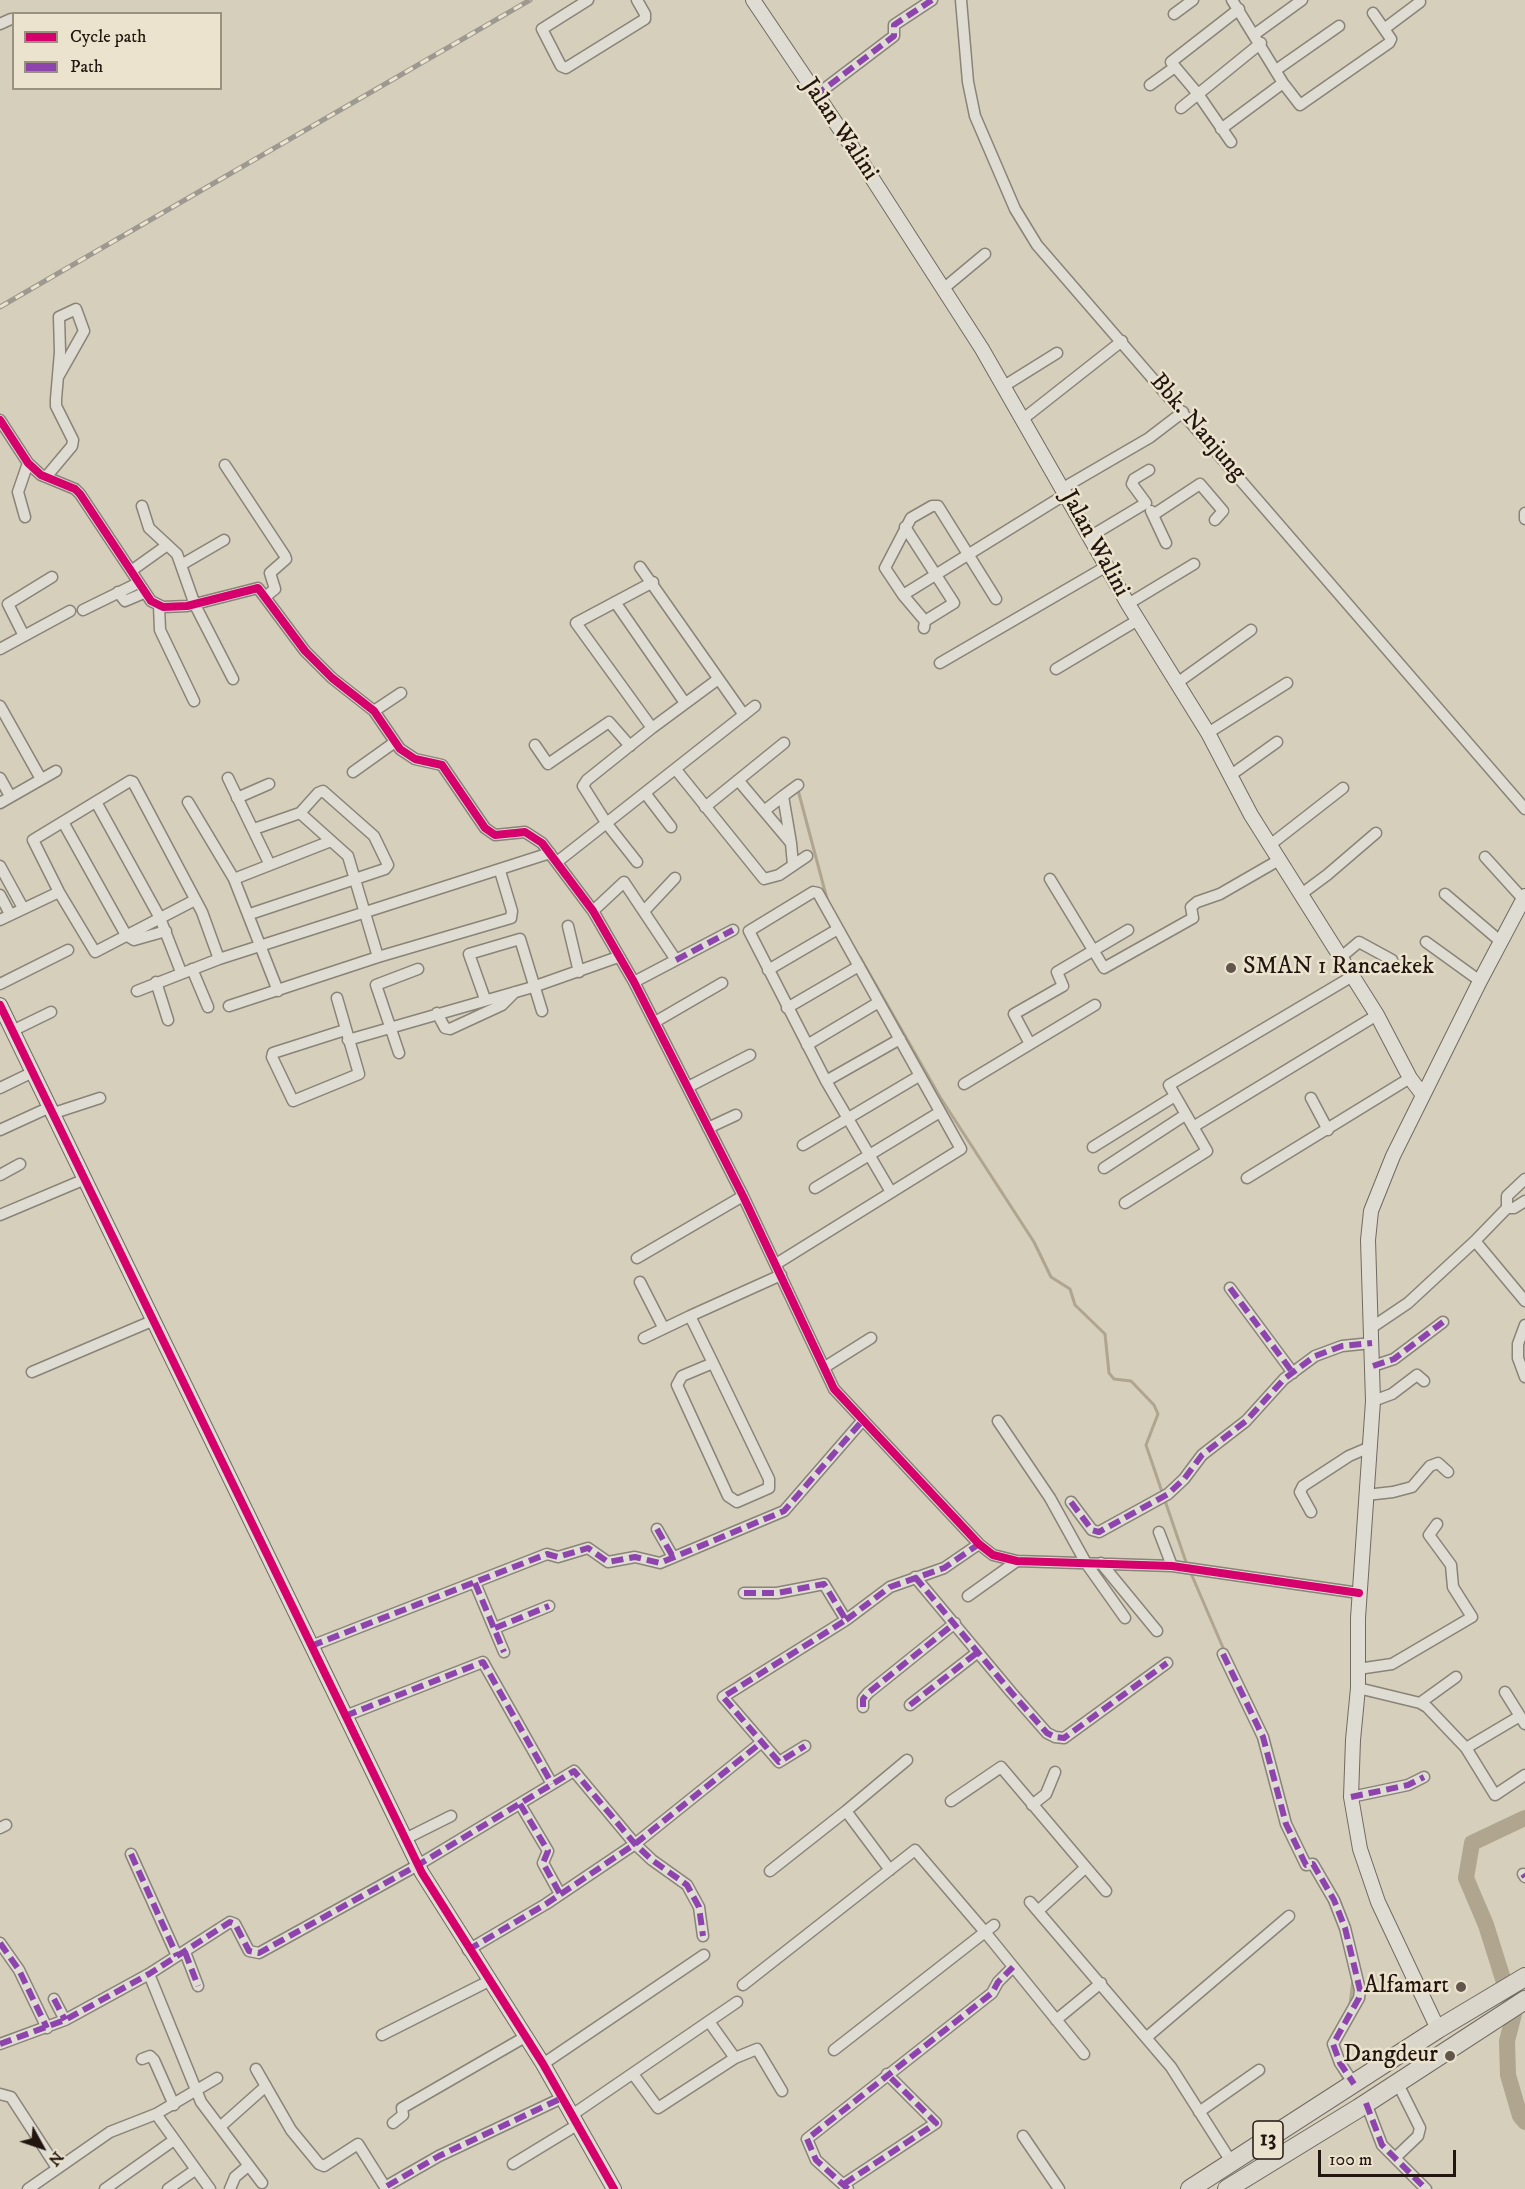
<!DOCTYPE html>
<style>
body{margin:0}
#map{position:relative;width:1525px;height:2189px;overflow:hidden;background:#d6cfbc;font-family:"IM FELL DW Pica",serif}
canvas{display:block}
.legend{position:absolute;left:12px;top:12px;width:210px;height:78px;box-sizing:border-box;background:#ebe3cd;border:2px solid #9b9181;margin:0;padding:8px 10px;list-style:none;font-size:18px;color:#231510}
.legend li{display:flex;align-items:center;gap:12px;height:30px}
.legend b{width:30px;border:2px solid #9b9181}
.north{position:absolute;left:12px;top:2117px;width:60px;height:60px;-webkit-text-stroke:4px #ebe3cd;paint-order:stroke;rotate:130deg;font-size:16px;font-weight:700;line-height:24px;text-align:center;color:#231510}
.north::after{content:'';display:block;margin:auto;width:21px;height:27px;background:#231510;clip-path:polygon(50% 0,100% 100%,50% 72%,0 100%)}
.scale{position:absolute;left:1318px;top:2150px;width:138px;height:27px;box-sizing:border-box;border:3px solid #231510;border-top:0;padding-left:8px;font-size:18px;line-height:21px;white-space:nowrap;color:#231510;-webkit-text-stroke:4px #ebe3cd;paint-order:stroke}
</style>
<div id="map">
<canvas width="1525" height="2189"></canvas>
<ul class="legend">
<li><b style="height:8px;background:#d6006c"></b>Cycle path</li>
<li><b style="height:8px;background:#8e44ad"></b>Path</li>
</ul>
<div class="north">N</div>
<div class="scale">100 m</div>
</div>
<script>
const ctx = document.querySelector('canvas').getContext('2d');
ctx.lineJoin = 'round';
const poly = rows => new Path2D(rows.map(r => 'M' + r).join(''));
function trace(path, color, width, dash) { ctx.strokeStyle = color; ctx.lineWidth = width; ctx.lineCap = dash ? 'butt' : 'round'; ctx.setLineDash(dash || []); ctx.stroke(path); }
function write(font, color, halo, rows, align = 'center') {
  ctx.font = font + ' "IM FELL DW Pica",serif'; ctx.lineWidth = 5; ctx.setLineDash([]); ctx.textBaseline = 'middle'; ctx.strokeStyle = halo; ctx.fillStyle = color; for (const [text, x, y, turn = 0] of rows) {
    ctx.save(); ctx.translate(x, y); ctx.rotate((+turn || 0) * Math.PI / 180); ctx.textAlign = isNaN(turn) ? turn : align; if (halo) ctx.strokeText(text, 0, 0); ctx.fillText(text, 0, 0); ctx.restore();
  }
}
trace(poly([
 [798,790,827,899],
 [860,957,940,1097,1034,1242,1051,1277,1070,1289,1075,1305,1105,1334,1109,1373,1114,1379,1131,1381,1154,1405,1158,1414,1146,1445,1187,1565],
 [1190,1571,1224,1650],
 [1350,2005,1353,1979],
 [1338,2068,1345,2081]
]), '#b0a58e', 3);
trace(poly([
 [1525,1818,1472,1843,1466,1878,1486,1925,1514,2014,1507,2041,1508,2075,1520,2116,1525,2122]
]), '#b0a58e', 16);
const street = poly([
 [588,0,542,29,561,66,566,68,645,19,645,14,637,0],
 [961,0,968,82,975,116,1015,209,1037,245,1525,809],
 [1232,0,1283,83,1300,105,1389,43,1391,39,1373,13],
 [1174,14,1193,0],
 [0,24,11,19],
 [1384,29,1420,2],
 [1255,34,1302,0],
 [1276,70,1339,26],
 [1150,85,1175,67],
 [815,96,894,36,894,25,932,0],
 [1181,108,1261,43],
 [1221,129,1283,83],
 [1231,142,1198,94,1171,62,1239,9],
 [943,289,985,254],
 [1004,386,1057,353],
 [1023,419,1122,341],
 [0,420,28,463,41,475,75,489,80,494,151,601,163,607,187,606,258,588,305,651,332,678,374,711,400,749,415,759,442,765,485,828,495,835,525,832,542,843,593,911,634,982,743,1196,834,1389,979,1544,993,1555,1017,1561,1172,1566,1359,1593],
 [225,465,285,556,286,559,270,573,275,589,265,597],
 [46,477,72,446,73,440,56,406,56,399,60,352,59,317,76,309,84,331,58,377],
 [1063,488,1149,438,1183,412],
 [142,506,149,528,177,554,195,605,233,679],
 [1151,511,1166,543],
 [1525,513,1525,519],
 [1153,515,1200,484,1223,511,1215,520],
 [25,517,18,492,28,463],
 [905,527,954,603,925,621],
 [1091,536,1146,503,1132,484,1134,479,1149,470],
 [181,565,224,540],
 [640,567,744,715],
 [131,571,166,546],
 [118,592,125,601,144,593],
 [903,595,1066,494],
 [615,602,685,703],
 [1128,604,1194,564],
 [159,606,160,630,194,701],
 [83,610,138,583],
 [924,628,925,621,903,595,885,568,911,518,932,506,938,506,996,599],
 [24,636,8,604,52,577],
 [0,649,70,611],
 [940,663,1107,566],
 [1056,669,1138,620],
 [1177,683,1251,630],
 [0,706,41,779],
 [374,711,401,693],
 [652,728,576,623,653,582],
 [1208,733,1287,683],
 [535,745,548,764,609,722,630,746],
 [677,771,764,879,779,875,807,856],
 [353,772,395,742],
 [1231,775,1277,742],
 [0,778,10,796],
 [228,778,270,865],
 [738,780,791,843,793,865],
 [645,793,671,827],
 [237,798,269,784],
 [96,802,160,918,181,972],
 [188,802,234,879,278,991],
 [0,803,56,771],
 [705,807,784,743],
 [764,811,783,796],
 [300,813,348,856,378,957],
 [63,822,126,935,134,940,166,931],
 [791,843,783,796,798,785],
 [1270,845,1343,788],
 [1485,857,1523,899],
 [557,862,755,706],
 [637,862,607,824,583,786,587,780,652,728,717,680],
 [0,866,23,908],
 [234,879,331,841],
 [1050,879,1104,968,1193,918,1191,907,1197,902,1220,894,1279,860],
 [1445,894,1500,941],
 [0,895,10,914],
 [1300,895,1327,875,1376,833],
 [195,900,95,952,59,892,33,840,130,781,133,782,202,912,219,959],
 [645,910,675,878],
 [593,911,624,882,676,960],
 [250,914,385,869,388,865,374,836,323,791,318,793,300,813,254,829],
 [0,920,59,892],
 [568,926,579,972],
 [1426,942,1480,981],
 [1340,958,1359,942,1392,960],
 [192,969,208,1007],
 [768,970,838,929],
 [156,982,168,1020],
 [634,982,733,930],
 [0,984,68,950],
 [137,991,219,959,550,853],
 [337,998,359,1074,293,1101,272,1057,273,1053,345,1030],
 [485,999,469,954,520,939,542,1011],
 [229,1006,378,957,511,918,512,911,500,871],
 [787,1008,859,966],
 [437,1013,445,1028,450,1029,502,1005,515,992],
 [655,1022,722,983],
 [12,1031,51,1012],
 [348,1040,533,987,618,957],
 [1030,1044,1014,1014,1063,986,1057,972,1128,930],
 [807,1045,879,1002],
 [399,1053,376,985,418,969],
 [826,1081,900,1039],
 [964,1084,1095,1005],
 [688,1087,750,1055],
 [0,1088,31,1073],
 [1311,1098,1328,1130],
 [51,1114,100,1098],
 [1193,1127,1377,1015],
 [708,1128,736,1115],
 [0,1130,48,1108],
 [803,1145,919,1076],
 [1093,1147,1175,1096],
 [1104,1168,1185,1115],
 [0,1175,20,1164],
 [1247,1178,1410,1078],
 [815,1188,940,1112],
 [1125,1203,1207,1151,1169,1085,1351,977],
 [1507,1208,1514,1208,1525,1201],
 [0,1215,83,1180],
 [1475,1241,1525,1301],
 [637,1258,743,1196],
 [776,1264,961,1149,818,893,813,892,749,931,826,1081,891,1192],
 [640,1282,663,1327],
 [1230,1288,1293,1373],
 [1525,1325,1518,1344,1518,1358,1525,1377],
 [1371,1328,1408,1303,1475,1241,1507,1208,1507,1196,1525,1179],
 [644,1338,690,1316],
 [713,1363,682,1376,677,1385,728,1496,737,1502,769,1488,769,1479,713,1363,690,1316,781,1275],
 [1373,1366,1394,1359,1443,1322],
 [825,1367,871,1338],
 [32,1372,152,1321],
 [1373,1401,1392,1394,1417,1375,1424,1381],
 [998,1421,1050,1498,1086,1563,1125,1618],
 [1366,1495,1393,1492,1412,1487,1430,1466,1438,1463,1448,1472],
 [1071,1502,1092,1530,1099,1532,1168,1494,1184,1479,1202,1455,1246,1421,1284,1379,1315,1356,1342,1346,1372,1343],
 [1311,1512,1300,1492,1303,1486,1349,1456,1370,1447],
 [657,1529,673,1557],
 [1159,1532,1172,1566],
 [1101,1563,1157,1631],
 [915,1577,1011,1692,1047,1733,1055,1737,1064,1738,1167,1663],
 [475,1583,504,1652],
 [744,1593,777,1593,824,1584,846,1620,723,1697,779,1762,805,1746],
 [968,1596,1017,1561],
 [846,1620,890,1587,944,1568,979,1544],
 [495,1628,549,1606],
 [311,1646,547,1554,558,1557,588,1548,608,1562,635,1557,660,1563,784,1511,863,1420],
 [1223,1654,1263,1737,1286,1824,1306,1865,1313,1864,1334,1900,1345,1928,1360,1990,1359,1998,1333,2044,1340,2063,1354,2084],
 [1358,1669,1392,1664,1472,1617,1453,1587,1451,1565,1429,1535,1437,1524],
 [1358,1688,1420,1703,1427,1707,1466,1748,1495,1795,1525,1775],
 [1505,1692,1520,1716],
 [1420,1703,1456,1677],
 [910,1705,978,1652],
 [863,1707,863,1699,868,1693,955,1623],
 [345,1716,483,1662,552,1784],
 [1466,1748,1520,1716,1525,1724],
 [1351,1797,1408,1785,1424,1777],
 [951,1801,1001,1767,1106,1891],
 [520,1804,548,1851,543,1863,560,1894],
 [1032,1805,1046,1794,1055,1772],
 [0,1828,6,1825],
 [405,1839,451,1816],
 [131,1854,177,1956],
 [890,1870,846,1811,907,1760],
 [770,1871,846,1811],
 [1523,1874,1525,1877],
 [1030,1902,1171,2067,1232,2163],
 [1039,1910,1085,1868],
 [0,1943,19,1970,47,2028],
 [468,1950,546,1904,635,1844,762,1742],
 [185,1952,198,1986],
 [149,1974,201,2102,262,2183],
 [743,1985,915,1850,985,1932,1084,2054],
 [54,1999,65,2020],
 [1056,2020,1101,1983],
 [710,2023,735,2058],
 [382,2035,489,1981],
 [1147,2037,1289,1916],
 [0,2044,65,2020,149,1974,230,1922,235,1924,249,1951,259,1953,418,1865,574,1771,635,1844,652,1860,687,1885,699,1907,703,1936],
 [834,2050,994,1925],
 [142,2059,150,2056,154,2060,174,2105],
 [543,2064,704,1955],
 [256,2069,291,2130,319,2164,324,2166,358,2144,385,2187,439,2156,562,2098],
 [633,2074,658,2108,735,2058,757,2049,782,2091],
 [0,2094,11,2097,57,2168],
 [1366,2103,1382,2145,1426,2189],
 [1199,2112,1259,2070],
 [156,2114,210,2189],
 [572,2115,737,2002],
 [393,2123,403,2115,402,2108,525,2037],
 [220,2127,266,2086],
 [1023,2136,1059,2189],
 [1395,2158,1418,2136,1420,2128,1397,2082],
 [513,2164,577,2125],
 [844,2184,936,2123,887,2074],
 [28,2189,110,2132,156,2114,217,2078],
 [105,2189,174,2140],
 [168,2189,195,2170],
 [230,2189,235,2177,248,2166],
 [848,2189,816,2160,807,2139,992,1993,998,1982,1013,1967]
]);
const secondary = poly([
 [753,0,852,147,982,349,1128,604,1208,733,1251,815,1377,1015,1410,1078,1423,1095],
 [0,1005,422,1873,543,2064,614,2189],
 [1438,2029,1378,1902,1360,1849,1351,1797,1353,1740,1358,1688,1358,1618,1373,1401,1368,1240,1371,1211,1393,1156,1480,981,1525,896]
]);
const highway = poly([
 [1190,2189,1438,2029,1525,1977],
 [1227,2189,1359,2108,1525,2000]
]);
trace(street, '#898378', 13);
trace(secondary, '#706a61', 16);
trace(highway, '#706a61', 20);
trace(street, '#dfdcd3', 10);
trace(secondary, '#dfdcd3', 14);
trace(highway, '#dad6cb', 18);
const rail = poly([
 [0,307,530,0]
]);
trace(rail, '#9d9991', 5);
trace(rail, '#ebe3cd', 3, [9]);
trace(poly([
 [815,96,894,36,894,25,932,0],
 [676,960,733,930],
 [1230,1288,1293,1373],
 [1373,1366,1394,1359,1443,1322],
 [1071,1502,1092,1530,1099,1532,1168,1494,1184,1479,1202,1455,1246,1421,1284,1379,1315,1356,1342,1346,1372,1343],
 [657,1529,673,1557],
 [915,1577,1011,1692,1047,1733,1055,1737,1064,1738,1167,1663],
 [475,1583,504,1652],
 [744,1593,777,1593,824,1584,846,1620,723,1697,779,1762,805,1746],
 [846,1620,890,1587,944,1568,979,1544],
 [495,1628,549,1606],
 [311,1646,547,1554,558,1557,588,1548,608,1562,635,1557,660,1563,784,1511,863,1420],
 [1223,1654,1263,1737,1286,1824,1306,1865,1313,1864,1334,1900,1345,1928,1360,1990,1359,1998,1333,2044,1340,2063,1354,2084],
 [910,1705,978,1652],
 [863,1707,863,1699,868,1693,955,1623],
 [345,1716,483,1662,552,1784],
 [1351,1797,1408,1785,1424,1777],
 [520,1804,548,1851,543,1863,560,1894],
 [131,1854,177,1956],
 [1523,1874,1525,1877],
 [0,1943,19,1970,47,2028],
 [468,1950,546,1904,635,1844,762,1742],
 [185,1952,198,1986],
 [54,1999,65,2020],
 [0,2044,65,2020,149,1974,230,1922,235,1924,249,1951,259,1953,418,1865,574,1771,635,1844,652,1860,687,1885,699,1907,703,1936],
 [1366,2103,1382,2145,1426,2189],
 [844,2184,936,2123,887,2074],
 [387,2186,439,2156,562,2098],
 [848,2189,816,2160,807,2139,992,1993,998,1982,1013,1967]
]), '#8e44ad', 6, [12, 6]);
trace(poly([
 [0,420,28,463,41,475,75,489,80,494,151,601,163,607,187,606,258,588,305,651,332,678,374,711,400,749,415,759,442,765,485,828,495,835,525,832,542,843,593,911,634,982,743,1196,834,1389,979,1544,993,1555,1017,1561,1172,1566,1359,1593],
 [0,1005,422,1873,543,2064,614,2189]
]), '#d6006c', 8);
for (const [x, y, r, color] of [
 [1231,968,6,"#62564c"],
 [1461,1987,6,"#62564c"],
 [1450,2056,6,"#62564c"]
]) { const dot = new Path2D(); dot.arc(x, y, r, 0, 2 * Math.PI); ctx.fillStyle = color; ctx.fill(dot); trace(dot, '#ebe3cd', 2); }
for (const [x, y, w] of [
 [1268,2140,30]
]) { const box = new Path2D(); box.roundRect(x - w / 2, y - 19, w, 38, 4.5); ctx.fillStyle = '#ebe3cd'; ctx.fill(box); trace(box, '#231510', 1.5); }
write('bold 22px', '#231510', null, [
 ["13",1268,2140]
]);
write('24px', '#231510', '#ebe3cd', [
 ["Jalan Walini",839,130,56],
 ["Bbk. Nanjung",1197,428,49],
 ["Jalan Walini",1094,544,61]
]);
write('24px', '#231510', '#ebe3cd', [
 ["SMAN 1 Rancaekek",1243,968,"left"],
 ["Alfamart",1449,1987],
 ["Dangdeur",1438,2056]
], 'right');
</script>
